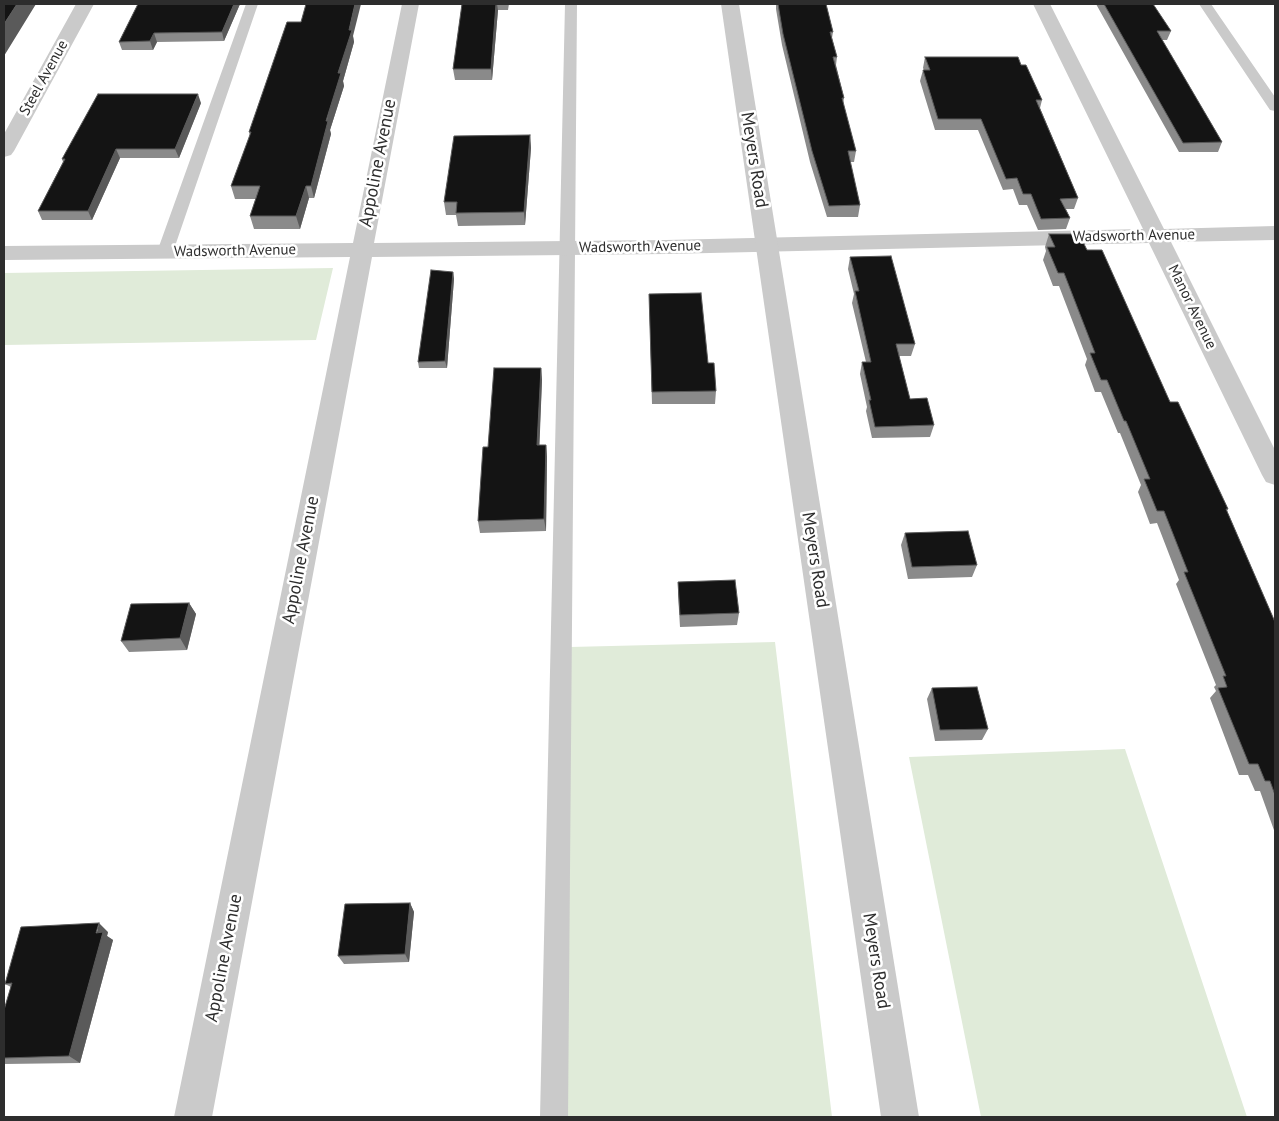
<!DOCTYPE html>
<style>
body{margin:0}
#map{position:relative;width:1279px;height:1121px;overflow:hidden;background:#fff;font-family:"PT Sans",sans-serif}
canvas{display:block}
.frame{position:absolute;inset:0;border:5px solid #2d2d2d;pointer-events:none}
</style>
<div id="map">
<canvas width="1279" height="1121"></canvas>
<div class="frame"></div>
</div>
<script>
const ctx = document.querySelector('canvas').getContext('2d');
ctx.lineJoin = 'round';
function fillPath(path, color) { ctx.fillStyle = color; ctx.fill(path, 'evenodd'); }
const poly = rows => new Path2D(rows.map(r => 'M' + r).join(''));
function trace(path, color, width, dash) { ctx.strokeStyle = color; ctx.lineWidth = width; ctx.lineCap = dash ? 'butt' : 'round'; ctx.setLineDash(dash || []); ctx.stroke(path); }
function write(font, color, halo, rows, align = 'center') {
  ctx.font = font + ' "PT Sans",sans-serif'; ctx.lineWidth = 5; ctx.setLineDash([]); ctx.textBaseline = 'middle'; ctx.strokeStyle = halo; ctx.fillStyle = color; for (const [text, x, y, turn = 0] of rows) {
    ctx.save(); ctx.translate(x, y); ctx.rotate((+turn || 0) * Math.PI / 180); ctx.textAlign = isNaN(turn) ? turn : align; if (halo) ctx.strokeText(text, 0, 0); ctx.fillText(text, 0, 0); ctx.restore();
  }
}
fillPath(poly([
 [333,268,316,340,4,345,4,273],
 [775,642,832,1117,565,1117,570,647],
 [1125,749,1247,1117,981,1117,909,757]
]), '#e0ebd9');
fillPath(poly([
 [246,4,258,4,173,252,171,256,159,256,157,252,246,4],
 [565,4,577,4,568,1117,540,1117,565,4],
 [1199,4,1211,4,1275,97,1275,111,1270,110,1199,4]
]), '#cacaca');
fillPath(poly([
 [76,4,94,4,14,151,11,155,4,157,4,134,76,4],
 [402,4,419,4,374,243,666,240,1143,229,1033,4,1050,4,1164,229,1275,226,1275,240,1171,242,1275,450,1275,485,1266,482,1262,475,1149,243,666,254,372,257,212,1117,174,1117,350,257,4,260,4,246,353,243,402,4]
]), '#cacaca');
fillPath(poly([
 [721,4,739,4,919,1117,881,1117,721,4]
]), '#cacaca');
fillPath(poly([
 [138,4,240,4,224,41,157,42,153,50,122,50,119,42],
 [462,4,509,4,508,10,498,10,492,80,455,80,453,69],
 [776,4,826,4,833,32,832,38,837,57,836,65,844,98,843,104,856,151,854,162,850,162,860,205,858,217,827,217,810,162,782,45,776,9],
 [1096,4,1153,4,1171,31,1167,40,1162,40,1222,142,1218,152,1179,152],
 [301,22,353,36,354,42,343,81,344,86,330,130,331,134,314,198,309,198,300,229,254,229,250,216,256,199,235,199,231,186,250,136,249,132],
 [925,57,1021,65,1042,100,1040,108,1078,198,1074,209,1066,209,1070,218,1066,229,1038,230,1027,205,1019,205,1013,189,1003,190,978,130,935,130,920,81,923,70,924,70,923,68],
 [201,103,179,158,120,158,92,220,42,220,38,211,63,162,62,159],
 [530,135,531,148,525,225,458,226,456,215,446,215,444,202],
 [1049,234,1087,250,1228,509,1227,511,1275,622,1275,833,1260,791,1255,791,1248,775,1239,775,1210,698,1216,691,1214,687,1216,685,1176,584,1179,580,1157,523,1150,524,1138,492,1141,485,1120,433,1118,433,1101,392,1095,392,1085,365,1087,359,1059,286,1053,286,1043,260,1046,251,1045,247],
 [850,257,915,344,911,356,899,356,910,399,934,425,930,437,872,438,866,411,867,407,860,374,862,362,866,362,852,303,854,294,848,269],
 [453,272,454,279,447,368,419,368,418,362],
 [649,294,708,363,716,391,715,404,652,404],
 [541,368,542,380,539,445,546,445,547,457,546,531,480,533,478,521,488,447],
 [905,533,977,565,972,577,908,579,901,545],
 [678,582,739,613,737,625,680,627,678,594],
 [189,603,196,614,187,650,129,652,121,641],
 [932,688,988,729,982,740,935,741,927,699],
 [410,903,414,912,409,962,344,964,338,956],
 [108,932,107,936,113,940,80,1063,4,1064,4,1010,11,987,5,984]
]), '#8a8a8a');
fillPath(poly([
 [17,4,36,4,4,56,4,24],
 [234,4,240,4,224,41,222,32],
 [355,4,361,4,353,36,354,42,343,81,344,86,330,130,331,134,314,198,311,186],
 [496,4,497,4,498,10,492,80,491,69],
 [154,33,157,42,153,50,150,41],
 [198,94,201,103,179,158,175,149],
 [530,135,531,148,525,225,524,212],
 [116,149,120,158,92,220,88,211],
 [306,186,309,198,300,229,296,216],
 [453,272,454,279,447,368,445,361],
 [541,368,542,380,539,457,537,445],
 [546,445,547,457,546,531,544,519],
 [189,603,196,614,187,650,180,638],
 [410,903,414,912,409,962,405,954],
 [99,923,108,932,107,936,113,940,80,1063,69,1056]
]), '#5a5a5a');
const building = poly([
 [4,4,17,4,4,24,4,4],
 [138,4,234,4,222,32,154,33,150,41,119,42,138,4],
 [306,4,355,4,349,30,352,30,338,73,341,73,326,121,328,121,311,186,306,186,296,216,250,216,260,186,231,186,251,132,249,132,287,22,301,22,306,4],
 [462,4,496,4,491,69,453,69,462,4],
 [778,4,826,4,833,32,830,32,837,57,833,57,844,98,842,98,856,151,848,151,860,205,829,206,812,151,783,34,778,4],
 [1104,4,1153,4,1171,31,1157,31,1222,142,1183,143,1104,4],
 [925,57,1018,57,1021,65,1026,65,1042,100,1036,100,1078,198,1060,199,1070,218,1041,219,1031,194,1023,194,1017,178,1006,179,981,119,938,119,923,70,930,70,925,57],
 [98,94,198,94,175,149,116,149,88,211,38,211,65,159,62,159,98,94],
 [530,135,524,212,456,213,457,202,444,202,454,136,530,135],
 [1049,234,1079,234,1087,250,1102,250,1170,402,1178,402,1228,509,1226,509,1275,622,1275,795,1270,781,1265,781,1258,764,1249,764,1218,688,1227,687,1223,676,1226,676,1184,572,1188,572,1164,511,1157,511,1144,479,1150,479,1126,421,1124,421,1107,380,1101,380,1090,353,1095,353,1064,273,1058,273,1047,247,1055,247,1049,234],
 [891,256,915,344,896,344,910,399,927,398,934,425,875,427,869,400,871,400,862,362,871,362,855,291,859,291,850,257,891,256],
 [431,270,453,272,445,361,418,362,431,270],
 [701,293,708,363,714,363,716,391,652,392,649,294,701,293],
 [494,368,541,368,537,445,546,445,544,519,478,521,483,447,488,447,494,368],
 [968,531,977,565,912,567,905,533,968,531],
 [735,580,739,613,680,615,678,582,735,580],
 [189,603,180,638,121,641,131,604,189,603],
 [977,687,988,729,940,730,932,688,977,687],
 [410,903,405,954,338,956,345,904,410,903],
 [99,923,96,933,103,932,69,1056,4,1058,4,1010,12,983,5,984,21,927,99,923]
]);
fillPath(building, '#141414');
trace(building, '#5a5a5a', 1);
write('15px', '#2d2d2d', '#fff', [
 ["Steel Avenue",44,78,-61],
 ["Wadsworth Avenue",1134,236,-1],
 ["Wadsworth Avenue",640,247,-1],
 ["Wadsworth Avenue",235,251,-1],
 ["Manor Avenue",1192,307,64]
]);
write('18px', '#2d2d2d', '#fff', [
 ["Meyers Road",754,160,81],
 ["Appoline Avenue",378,163,-79],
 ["Appoline Avenue",301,560,-79],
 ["Meyers Road",815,560,81],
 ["Appoline Avenue",224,958,-79],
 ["Meyers Road",876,961,81]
]);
</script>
